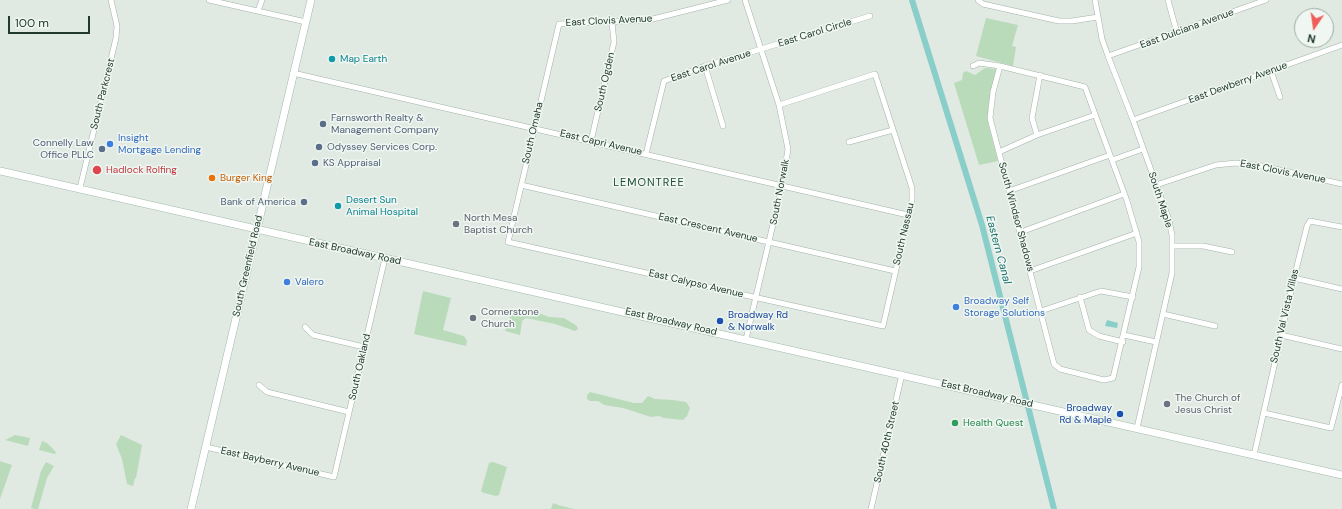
<!DOCTYPE html>
<style>
body{margin:0}
#map{position:relative;width:1342px;height:509px;overflow:hidden;background:#e0eae3;font-family:"DM Sans",sans-serif}
canvas{display:block}
.north{position:absolute;left:1294px;top:8px;width:40px;height:40px;box-sizing:border-box;background:#f0f7f2;border:1px solid #9daba3;border-radius:50%;rotate:193deg;font-size:11px;font-weight:700;line-height:16px;text-align:center;color:#213a2d}
.north::after{content:'';display:block;margin:auto;width:14px;height:18px;background:#ee5d5a;clip-path:polygon(50% 0,100% 100%,50% 72%,0 100%)}
.scale{position:absolute;left:8px;top:16px;width:82px;height:18px;box-sizing:border-box;border:2px solid #213a2d;border-top:0;padding-left:5px;font-size:12px;line-height:14px;white-space:nowrap;color:#213a2d;-webkit-text-stroke:3px #f0f7f2;paint-order:stroke}
</style>
<div id="map">
<canvas width="1342" height="509"></canvas>
<div class="north">N</div>
<div class="scale">100 m</div>
</div>
<script>
const ctx = document.querySelector('canvas').getContext('2d');
ctx.lineJoin = 'round';
function fillPath(path, color) { ctx.fillStyle = color; ctx.fill(path, 'evenodd'); }
const poly = rows => new Path2D(rows.map(r => 'M' + r).join(''));
function trace(path, color, width, dash) { ctx.strokeStyle = color; ctx.lineWidth = width; ctx.lineCap = dash ? 'butt' : 'round'; ctx.setLineDash(dash || []); ctx.stroke(path); }
function write(font, color, halo, rows, align = 'center') {
  ctx.font = font + ' "DM Sans",sans-serif'; ctx.lineWidth = 3; ctx.setLineDash([]); ctx.textBaseline = 'middle'; ctx.strokeStyle = halo; ctx.fillStyle = color; for (const [text, x, y, turn = 0] of rows) {
    ctx.save(); ctx.translate(x, y); ctx.rotate((+turn || 0) * Math.PI / 180); ctx.textAlign = isNaN(turn) ? turn : align; if (halo) ctx.strokeText(text, 0, 0); ctx.fillText(text, 0, 0); ctx.restore();
  }
}
fillPath(poly([
 [986,18,1018,25,1012,46,1016,47,1013,66,976,56],
 [985,68,996,69,988,108,988,123,998,161,979,165,954,83,962,80,963,73,966,71,975,75],
 [423,291,451,298,443,330,464,336,467,341,466,346,414,334],
 [520,310,534,311,549,317,564,318,577,326,578,329,575,331,555,324,526,318,522,321,520,335,505,331,510,316,514,311],
 [590,392,634,403,642,403,648,396,655,399,673,400,686,402,690,408,687,416,683,420,664,418,659,416,651,417,623,408,604,405,598,401,590,401,587,399,587,395],
 [15,435,30,438,28,446,5,440],
 [121,435,142,445,136,478,135,478,133,486,127,484,122,459,116,444],
 [42,441,47,443,56,452,55,454,39,450],
 [0,461,12,465,0,499],
 [46,462,54,466,47,478,38,509,35,509,31,508,41,471],
 [493,462,507,467,499,495,496,496,484,493,481,491,489,463],
 [553,503,558,505,574,509,551,509]
]), '#b9dbba');
fillPath(poly([
 [1107,320,1118,323,1117,328,1105,326]
]), '#89cec9');
trace(poly([
 [912,0,982,225,1054,509]
]), '#89cec9', 6);
const minor = poly([
 [209,0,306,22],
 [728,0,649,20,559,24,508,242,883,326,912,200,912,188,875,74,779,105],
 [745,0,779,105,788,149,782,186,746,339],
 [978,0,983,4,1059,21,1072,21,1098,17],
 [1095,0,1102,39,1108,56,1133,120,1169,220,1172,235,1172,273,1137,428],
 [1168,0,1177,33],
 [258,11,262,0],
 [1108,56,1266,0],
 [705,66,723,126],
 [973,66,979,63,1000,66,1085,87,1127,201,1139,242,1139,267,1113,378,1104,380,1060,369,1054,364,990,118,993,92,1000,66],
 [1271,71,1280,97],
 [293,73,908,215],
 [1133,120,1342,45],
 [1037,135,1032,118,1040,75],
 [591,141,614,42,612,22],
 [849,142,893,130],
 [999,152,1037,135,1095,115],
 [646,154,664,81,705,66,870,16],
 [1112,160,1143,149],
 [521,185,895,271],
 [1156,185,1216,165,1236,163,1262,166,1342,184],
 [80,188,116,38,117,26,111,0],
 [1009,191,1110,155],
 [1021,232,1124,194],
 [1172,246,1203,246,1232,252],
 [1030,271,1137,233],
 [1294,278,1342,289],
 [1080,297,1089,330,1099,336,1123,342],
 [1041,311,1101,291,1133,297],
 [1163,314,1215,326],
 [305,327,313,335,364,347],
 [1124,335,1156,342],
 [1281,335,1342,349],
 [259,385,267,392,349,412],
 [1264,413,1331,428,1342,385],
 [206,447,334,477,385,258],
 [1254,455,1294,278,1307,226,1310,221,1342,227],
 [871,509,902,374]
]);
const secondary = poly([
 [0,171,1342,475],
 [191,509,311,0]
]);
trace(minor, '#a3b2a9', 6);
trace(secondary, '#a1b9ab', 8);
trace(minor, '#fff', 5);
trace(secondary, '#fff', 7);
for (const [x, y, r, color] of [
 [332,59,4,"#0f9aa8"],
 [323,124,4,"#5c6f8a"],
 [110,144,4,"#3f7fe0"],
 [319,147,4,"#5c6f8a"],
 [102,149,4,"#5c6f8a"],
 [315,163,4,"#5c6f8a"],
 [97,170,5,"#e0444e"],
 [212,178,4,"#e8710a"],
 [304,202,4,"#5c6f8a"],
 [338,206,4,"#0f9aa8"],
 [456,224,4,"#6b7280"],
 [287,282,4,"#3f7fe0"],
 [956,307,4,"#3f7fe0"],
 [473,318,4,"#6b7280"],
 [720,321,4,"#1a4fb4"],
 [1167,404,4,"#6b7280"],
 [1120,414,4,"#1a4fb4"],
 [955,423,4,"#2e9e5b"]
]) { const dot = new Path2D(); dot.arc(x, y, r, 0, 2 * Math.PI); ctx.fillStyle = color; ctx.fill(dot); trace(dot, '#f0f7f2', 1.5); }
write('10px', '#213a2d', '#f0f7f2', [
 ["East Clovis Avenue",609,21,-3],
 ["East Dulciana Avenue",1187,29,-20],
 ["East Carol Circle",815,33,-17],
 ["East Carol Avenue",711,66,-18],
 ["South Ogden",605,82,-77],
 ["East Dewberry Avenue",1238,83,-20],
 ["South Parkcrest",103,94,-76],
 ["South Omaha",533,133,-77],
 ["East Capri Avenue",601,143,13],
 ["East Clovis Avenue",1283,172,11],
 ["South Norwalk",780,192,-79],
 ["South Maple",1160,200,72],
 ["South Windsor Shadows",1016,217,75],
 ["East Crescent Avenue",708,228,13],
 ["South Nassau",904,234,-77],
 ["East Broadway Road",355,252,12],
 ["South Greenfield Road",248,266,-77],
 ["East Calypso Avenue",696,284,13],
 ["South Val Vista Villas",1285,316,-77],
 ["East Broadway Road",671,322,13],
 ["South Oakland",360,367,-77],
 ["East Broadway Road",987,394,13],
 ["South 40th Street",887,442,-77],
 ["East Bayberry Avenue",270,462,13]
]);
write('10px', '#0d838f', '#f0f7f2', [
 ["Map Earth",340,59],
 ["Desert Sun",346,200],
 ["Animal Hospital",346,212]
], 'left');
write('10px', '#4e5e75', '#f0f7f2', [
 ["Farnsworth Realty &",331,118],
 ["Management Company",331,130],
 ["Connelly Law",94,143,"right"],
 ["Office PLLC",94,155,"right"],
 ["Odyssey Services Corp.",327,147],
 ["KS Appraisal",323,163],
 ["Bank of America",296,202,"right"]
], 'left');
write('10px', '#366cbe', '#f0f7f2', [
 ["Insight",118,138],
 ["Mortgage Lending",118,150],
 ["Valero",295,282],
 ["Broadway Self",964,301],
 ["Storage Solutions",964,313]
], 'left');
write('10px', '#be3a42', '#f0f7f2', [
 ["Hadlock Rolfing",106,170]
], 'left');
write('10px', '#c56008', '#f0f7f2', [
 ["Burger King",220,178]
], 'left');
write('10px', '#5b616d', '#f0f7f2', [
 ["North Mesa",464,218],
 ["Baptist Church",464,230],
 ["Cornerstone",481,312],
 ["Church",481,324],
 ["The Church of",1175,398],
 ["Jesus Christ",1175,410]
], 'left');
write('10px', '#164399', '#f0f7f2', [
 ["Broadway Rd",728,315],
 ["& Norwalk",728,327],
 ["Broadway",1112,408,"right"],
 ["Rd & Maple",1112,420,"right"]
], 'left');
write('10px', '#27864d', '#f0f7f2', [
 ["Health Quest",963,423]
], 'left');
ctx.letterSpacing = '1px';
write('11px', '#1e4b36', '#f0f7f2', [
 ["LEMONTREE",649,183]
]);
ctx.letterSpacing = '0px';
write('italic 11px', '#1d746e', '#f0f7f2', [
 ["Eastern Canal",998,250,75]
]);
</script>
